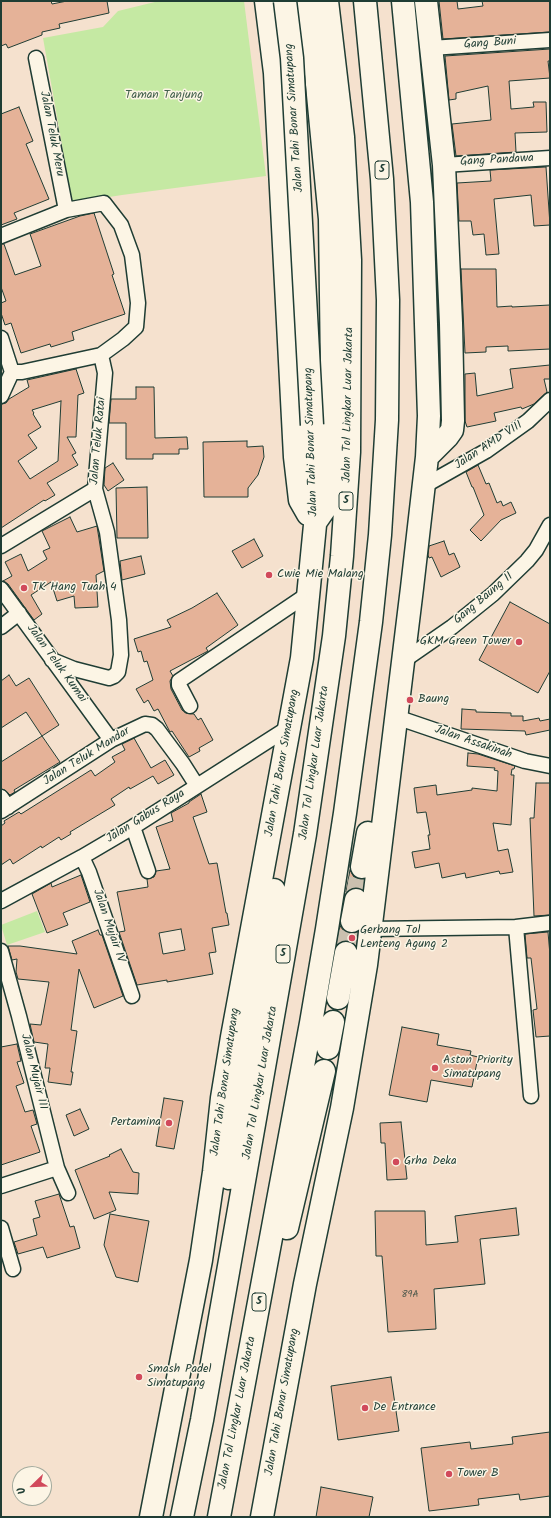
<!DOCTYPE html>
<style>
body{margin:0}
#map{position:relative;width:551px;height:1518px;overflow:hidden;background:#f5e1ce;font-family:Kalam,sans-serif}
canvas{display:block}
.frame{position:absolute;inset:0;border:2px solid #1f3d34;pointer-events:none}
.north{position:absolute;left:12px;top:1466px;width:40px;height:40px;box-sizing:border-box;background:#fcf5e5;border:1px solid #a4ab9e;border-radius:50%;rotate:247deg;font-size:11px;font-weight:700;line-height:16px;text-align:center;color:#1f3d34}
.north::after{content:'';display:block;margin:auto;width:14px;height:18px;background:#d1495b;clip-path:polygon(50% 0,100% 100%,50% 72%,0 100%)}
</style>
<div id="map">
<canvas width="551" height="1518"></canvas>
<div class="frame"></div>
<div class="north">U</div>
</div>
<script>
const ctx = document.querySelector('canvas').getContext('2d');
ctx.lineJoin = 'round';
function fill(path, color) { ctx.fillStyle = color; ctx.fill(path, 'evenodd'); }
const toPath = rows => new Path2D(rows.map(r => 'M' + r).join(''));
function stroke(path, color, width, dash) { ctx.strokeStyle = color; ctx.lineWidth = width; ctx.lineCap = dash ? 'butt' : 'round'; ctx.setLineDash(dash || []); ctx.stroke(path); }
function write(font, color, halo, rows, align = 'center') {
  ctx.font = font + ' Kalam,sans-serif'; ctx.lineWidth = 3; ctx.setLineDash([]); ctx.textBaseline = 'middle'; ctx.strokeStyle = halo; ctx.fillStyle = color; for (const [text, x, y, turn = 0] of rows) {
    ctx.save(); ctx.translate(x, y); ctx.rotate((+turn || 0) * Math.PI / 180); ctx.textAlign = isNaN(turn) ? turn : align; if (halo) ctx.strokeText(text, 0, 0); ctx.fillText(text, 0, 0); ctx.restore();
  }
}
fill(toPath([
 [159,1,244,1,266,176,122,195,71,203,72,201,43,38,103,27,118,11],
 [37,911,45,932,7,945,1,925]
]), '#c5e9a3');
const building = toPath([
 [1,1,51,1,52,4,67,1,107,1,109,13,59,24,60,28,42,32,42,35,8,48,6,44,1,46,1,1],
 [439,1,457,1,458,9,483,6,482,1,550,1,550,32,443,39,439,1],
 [550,49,550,61,548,61,550,78,509,81,511,109,534,107,533,102,546,102,547,132,515,133,516,152,456,156,452,124,491,120,488,86,456,93,456,99,449,100,445,56,550,49],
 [19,107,33,141,26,144,49,199,14,213,17,219,1,225,1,114,19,107],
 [546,167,550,225,534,226,531,195,494,199,499,254,486,255,484,234,473,235,471,221,459,221,457,183,491,181,490,170,546,167],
 [94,213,114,274,112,275,125,314,72,332,74,340,51,347,50,344,21,353,11,323,5,325,1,313,1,303,6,301,1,287,1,244,4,244,15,275,41,266,30,234,80,216,94,213],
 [461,269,496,269,497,307,512,306,512,307,550,305,550,349,508,351,508,346,486,347,486,352,465,353,461,269],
 [550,365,550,379,544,379,547,392,534,404,522,409,521,407,494,413,496,421,467,427,465,421,465,374,475,373,477,396,513,388,510,369,550,365],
 [76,369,84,393,78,395,76,437,67,437,76,453,72,455,78,465,47,483,55,495,45,501,44,500,1,528,1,404,6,403,9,399,29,387,27,380,76,369],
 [61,401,58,461,30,479,18,461,37,448,28,435,41,427,33,414,34,413,32,410,61,401],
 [136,387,154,387,155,438,187,437,188,449,179,449,179,454,153,454,153,459,126,459,126,423,109,423,111,399,136,399,136,387],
 [247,441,247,447,263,446,264,457,258,475,248,488,248,497,204,497,203,442,247,441],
 [113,463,124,480,108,491,104,485,105,468,113,463],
 [478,465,486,484,489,483,497,503,501,501,503,506,511,502,516,513,501,520,481,541,470,530,484,515,473,487,472,487,466,472,478,465],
 [147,487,148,538,117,538,116,488,147,487],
 [70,517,77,532,97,526,104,571,96,575,98,607,75,608,74,596,57,601,51,582,31,595,42,614,34,620,8,584,3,581,12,576,5,562,21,554,28,571,47,559,43,551,50,548,42,531,70,517],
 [254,539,263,556,242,568,232,551,254,539],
 [444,541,449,555,454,553,460,567,441,577,432,557,429,558,428,555,429,546,444,541],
 [141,556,145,574,122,580,120,561,141,556],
 [217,593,238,625,206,648,208,651,170,671,173,676,170,681,171,689,182,710,186,713,194,714,198,720,201,718,213,740,199,748,200,751,189,757,172,731,170,732,158,709,154,711,148,700,144,703,136,689,153,680,147,661,144,662,141,651,138,652,134,639,171,627,167,620,192,608,217,593],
 [510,602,550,624,550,671,538,693,479,660,510,602],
 [9,675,16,686,29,678,59,725,42,736,60,762,14,790,15,792,10,795,5,790,1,789,1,762,42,736,26,712,1,728,1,681,9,675],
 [462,709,476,710,476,712,511,713,511,716,523,716,523,721,539,718,540,721,550,719,550,730,526,735,525,731,461,729,462,709],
 [134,738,151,768,165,760,174,775,158,784,153,776,130,789,129,787,111,799,115,805,70,832,71,834,61,840,59,837,42,848,41,846,13,864,10,859,1,865,1,826,5,823,4,821,19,812,21,814,91,770,95,776,115,762,112,757,125,750,122,744,134,738],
 [468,753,478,754,515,766,514,769,512,769,511,775,514,775,511,825,493,823,498,851,508,849,513,872,500,874,499,871,466,878,465,873,442,878,439,863,415,868,412,852,430,849,428,835,430,835,426,812,417,813,414,788,436,785,437,795,472,790,472,788,497,791,498,771,494,770,495,768,467,766,468,753],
 [536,783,550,783,550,915,534,916,530,818,534,818,536,783],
 [201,794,207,812,193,817,209,864,217,863,226,913,227,913,229,925,212,928,216,952,209,953,213,974,167,982,167,980,137,985,119,932,125,931,117,892,148,887,147,879,154,877,156,871,170,869,156,827,173,821,171,813,189,803,189,802,201,794],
 [181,929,185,950,163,954,159,933,181,929],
 [350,870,354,877,359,879,364,879,363,890,358,888,352,888,346,892,350,870],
 [81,875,90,902,63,913,68,925,47,933,32,894,51,883,52,887,81,875],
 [340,926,344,931,349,933,357,932,356,946,354,943,348,941,342,941,337,944,340,926],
 [98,930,100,935,102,935,123,996,94,1008,79,969,71,1030,77,1031,71,1072,73,1072,71,1085,48,1082,50,1068,45,1068,48,1044,34,1042,30,1024,41,1025,49,982,18,979,16,972,17,959,12,960,8,946,20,946,77,954,72,941,98,930],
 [548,932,550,955,550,1036,536,1037,533,1010,537,1009,531,958,527,958,525,934,548,932],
 [402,1027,439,1034,437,1045,471,1051,470,1055,478,1057,472,1087,431,1080,427,1102,389,1095,402,1027],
 [17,1044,21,1061,17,1062,24,1083,16,1086,25,1112,33,1110,37,1124,31,1126,40,1152,1,1165,1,1047,17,1044],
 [164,1098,183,1101,174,1149,156,1146,164,1098],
 [80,1109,89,1129,74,1136,66,1115,80,1109],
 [401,1122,407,1179,387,1180,385,1143,381,1143,380,1123,401,1122],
 [121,1149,133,1172,139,1173,138,1194,109,1192,116,1210,94,1219,75,1170,110,1156,109,1155,121,1149],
 [59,1194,70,1227,74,1226,80,1248,47,1258,43,1247,18,1254,14,1242,37,1235,33,1219,40,1217,35,1201,59,1194],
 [516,1208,519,1235,480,1239,485,1284,434,1289,436,1329,388,1332,382,1256,376,1256,375,1211,425,1211,426,1245,458,1242,455,1216,516,1208],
 [110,1214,149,1221,138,1282,116,1277,104,1245,110,1214],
 [391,1377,399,1431,338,1440,331,1386,391,1377],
 [550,1432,550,1496,520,1500,519,1494,478,1499,479,1505,429,1511,421,1448,470,1442,471,1449,513,1444,512,1437,550,1432],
 [321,1487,373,1497,369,1517,316,1517,321,1487]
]);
fill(building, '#e5b298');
stroke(building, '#1f3d34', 1);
stroke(toPath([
 [356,900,362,867],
 [346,953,352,921]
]), '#cac0af', 22, [22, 11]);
const street = toPath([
 [431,48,550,40],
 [36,58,66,210],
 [444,165,550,158],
 [1,236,66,210,104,203,121,225,132,255,138,303,136,327,123,339,101,355,22,372,12,372],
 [1,338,12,372,1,396],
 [424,486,486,451,528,421,550,400],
 [1,546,95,489,105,373,101,355],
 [1,589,111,740],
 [1,627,19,613],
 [52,660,74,669,109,678,114,676,118,672,121,655,119,620,107,532,95,489],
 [403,661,452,627,493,594,527,561,536,550,550,525],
 [190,706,179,685,179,681,308,594],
 [396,717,525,761,550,766],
 [1,797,8,807],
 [1,811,111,740,145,724,152,725,157,729,183,764,197,786],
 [133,827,148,871],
 [82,857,89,872,132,996],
 [1,901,82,857,133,827,288,728],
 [516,927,550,923],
 [370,929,516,927,531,1096],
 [1,951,19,1016,57,1168,68,1193],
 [1,1186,57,1168],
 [1,1228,13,1269]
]);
const highway = toPath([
 [266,1,275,73,295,457,300,500,308,514],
 [306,1,313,43,330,219,333,447,330,491,326,507,317,520],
 [426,1,444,165,451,323,453,421,452,430,447,437,427,457],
 [362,867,368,833],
 [352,921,356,900],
 [338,998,346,953],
 [328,1048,333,1022],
 [229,1178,246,1050,274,890],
 [287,1228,324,1071],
 [151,1517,201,1260,214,1172,222,1098,232,1037,302,658,315,525,312,425],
 [182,1517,202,1420,305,834,334,636,342,556,349,452,350,260,343,137,327,1],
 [219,1517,311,1023,327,929,345,813,371,622,380,535,387,420,388,300,382,179,365,1],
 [262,1517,305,1284,342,1108,366,965,412,588,427,457,429,416,422,202,403,1]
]);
stroke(street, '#1f3d34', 17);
stroke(highway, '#1f3d34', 25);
stroke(street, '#fcf5e5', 14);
stroke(highway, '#fcf5e5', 22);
const highwayBridge = toPath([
 [285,1,292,58,312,425]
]);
stroke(highwayBridge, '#1f3d34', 25, []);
stroke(highwayBridge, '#fcf5e5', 22);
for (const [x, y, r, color] of [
 [269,575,4,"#d1495b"],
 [24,588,4,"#d1495b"],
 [519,642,4,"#d1495b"],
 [410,700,4,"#d1495b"],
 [352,938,4,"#d1495b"],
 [435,1068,4,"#d1495b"],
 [169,1123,4,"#d1495b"],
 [396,1162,4,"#d1495b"],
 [139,1377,4,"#d1495b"],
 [365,1408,4,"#d1495b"],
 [449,1474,4,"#d1495b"]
]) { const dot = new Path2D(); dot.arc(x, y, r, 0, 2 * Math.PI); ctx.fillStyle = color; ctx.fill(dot); stroke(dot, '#fcf5e5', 1.5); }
write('10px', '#505a4d', null, [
 ["89A",410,1295]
]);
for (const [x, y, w] of [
 [382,170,14],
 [346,501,14],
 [283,954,14],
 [259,1302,14]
]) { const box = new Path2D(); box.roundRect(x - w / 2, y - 9, w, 18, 3); ctx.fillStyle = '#fcf5e5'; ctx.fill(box); stroke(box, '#1f3d34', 1); }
write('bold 11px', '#1f3d34', null, [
 ["5",382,170],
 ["5",346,501],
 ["5",283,954],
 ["5",259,1302]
]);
write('12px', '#1f3d34', '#fcf5e5', [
 ["Gang Buni",490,44,-4],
 ["Jalan Tahi Bonar Simatupang",295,118,-94],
 ["Jalan Teluk Meru",51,134,79],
 ["Gang Pandawa",497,161,-3],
 ["Jalan Tol Lingkar Luar Jakarta",349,405,-89],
 ["Jalan Teluk Ratai",99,441,-85],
 ["Jalan Tahi Bonar Simatupang",312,442,-92],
 ["Jalan AMD VIII",489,446,-33],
 ["Gang Baung II",484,599,-40],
 ["Jalan Teluk Kumai",56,664,54],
 ["Jalan Assakinah",473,743,19],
 ["Jalan Teluk Mandar",87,757,-32],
 ["Jalan Tahi Bonar Simatupang",283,763,-80],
 ["Jalan Tol Lingkar Luar Jakarta",315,763,-82],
 ["Jalan Gabus Raya",146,817,-32],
 ["Jalan Mujair IV",108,926,71],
 ["Jalan Mujair III",33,1072,76],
 ["Jalan Tahi Bonar Simatupang",226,1082,-82],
 ["Jalan Tol Lingkar Luar Jakarta",261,1083,-80],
 ["Jalan Tahi Bonar Simatupang",283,1402,-80],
 ["Jalan Tol Lingkar Luar Jakarta",238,1413,-79]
]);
write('12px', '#405f4a', '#fcf5e5', [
 ["Taman Tanjung",164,96]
]);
write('12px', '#1f3d34', '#fcf5e5', [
 ["Cwie Mie Malang",277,575],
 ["TK Hang Tuah 4",32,588],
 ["GKM Green Tower",511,642,"right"],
 ["Baung",418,700],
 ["Gerbang Tol",360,931],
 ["Lenteng Agung 2",360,945],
 ["Aston Priority",443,1061],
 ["Simatupang",443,1075],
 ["Pertamina",161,1123,"right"],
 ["Grha Deka",404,1162],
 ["Smash Padel",147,1370],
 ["Simatupang",147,1384],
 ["De Entrance",373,1408],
 ["Tower B",457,1474]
], 'left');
</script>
